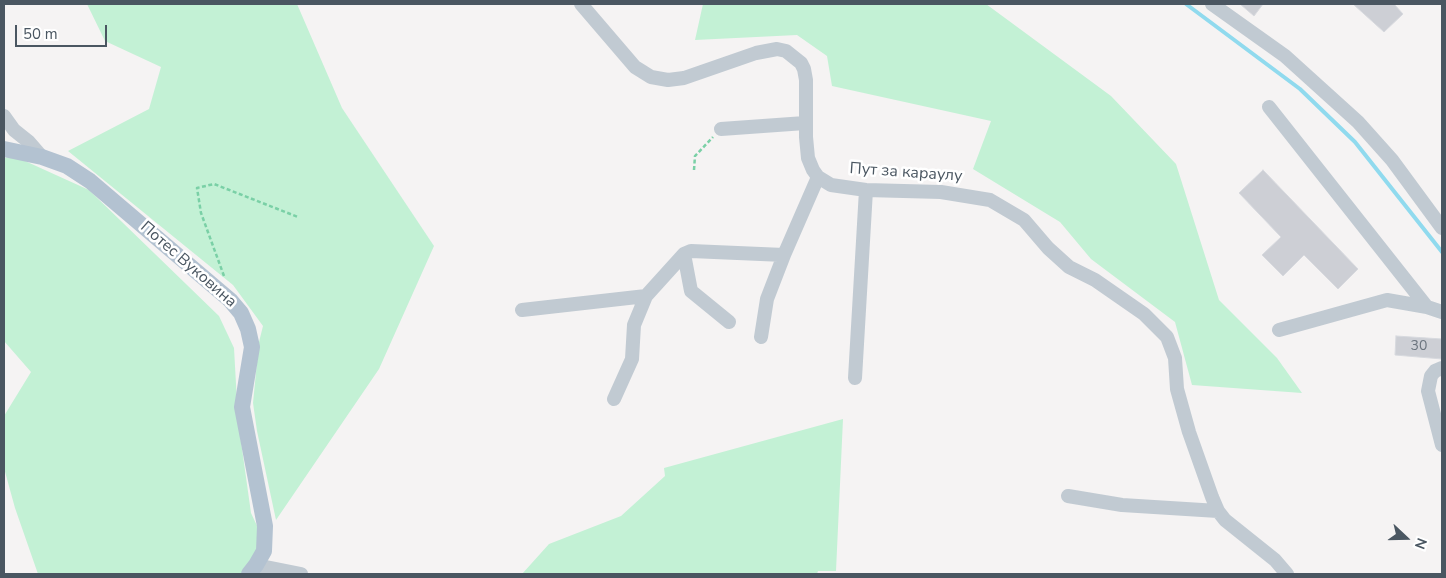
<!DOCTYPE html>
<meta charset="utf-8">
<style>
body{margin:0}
#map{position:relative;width:1446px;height:578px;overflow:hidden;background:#f5f3f3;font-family:"Nunito Sans",sans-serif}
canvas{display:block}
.frame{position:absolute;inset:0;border:5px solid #4a5661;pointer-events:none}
.north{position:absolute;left:1381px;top:513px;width:50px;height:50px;-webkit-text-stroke:4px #fff;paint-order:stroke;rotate:111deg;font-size:14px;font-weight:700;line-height:20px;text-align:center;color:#4a5661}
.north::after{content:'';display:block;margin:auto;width:18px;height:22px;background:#4a5661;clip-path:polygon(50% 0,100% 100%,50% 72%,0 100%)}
.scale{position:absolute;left:15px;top:25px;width:92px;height:22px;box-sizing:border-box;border:2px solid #4a5661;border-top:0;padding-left:6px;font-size:15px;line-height:18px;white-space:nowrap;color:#4a5661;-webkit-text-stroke:4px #fff;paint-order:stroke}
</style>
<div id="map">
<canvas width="1446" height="578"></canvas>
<div class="frame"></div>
<div class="north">N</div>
<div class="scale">50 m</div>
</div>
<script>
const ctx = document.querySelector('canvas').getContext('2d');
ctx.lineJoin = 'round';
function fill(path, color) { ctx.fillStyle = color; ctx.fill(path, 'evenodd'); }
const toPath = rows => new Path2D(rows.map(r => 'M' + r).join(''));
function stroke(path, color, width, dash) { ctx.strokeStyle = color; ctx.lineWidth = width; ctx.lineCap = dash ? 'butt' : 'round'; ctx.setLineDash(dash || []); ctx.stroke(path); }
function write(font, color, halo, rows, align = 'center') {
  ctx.font = font + ' "Nunito Sans",sans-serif'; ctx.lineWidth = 5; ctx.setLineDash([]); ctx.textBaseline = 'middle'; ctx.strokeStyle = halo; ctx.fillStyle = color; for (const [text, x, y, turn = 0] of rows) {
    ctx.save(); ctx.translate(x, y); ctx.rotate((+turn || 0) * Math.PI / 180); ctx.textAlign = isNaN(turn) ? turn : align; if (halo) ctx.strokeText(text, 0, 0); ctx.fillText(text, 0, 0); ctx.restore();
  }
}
fill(toPath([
 [87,4,297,4,342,108,434,246,379,369,276,520,257,431,253,403,259,342,263,326,233,285,68,151,149,109,161,67,105,41],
 [703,4,986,4,1111,96,1176,164,1219,300,1277,358,1302,393,1192,385,1175,322,1091,259,1060,222,973,169,991,121,832,86,827,56,797,35,695,40],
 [14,156,89,190,219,316,234,348,238,420,251,513,267,547,245,574,38,574,15,508,4,468,4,416,31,372,4,341,4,158],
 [843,419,836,571,818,571,817,574,522,574,549,544,621,516,665,476,664,468]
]), '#c3f1d5');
stroke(toPath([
 [1186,4,1300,89,1355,142,1442,252]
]), '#90daee', 4);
const building = toPath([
 [1240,4,1263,4,1254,16,1240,4],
 [1353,4,1394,4,1403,14,1384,32,1353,4],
 [1263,170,1358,269,1338,289,1304,255,1283,276,1262,255,1281,237,1239,193,1263,170],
 [1396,336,1442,339,1442,359,1395,355,1396,336]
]);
fill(building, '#cdcfd5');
stroke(building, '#d7d9de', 1);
stroke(toPath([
 [694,170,695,156,713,137],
 [224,276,201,213,197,188,214,184,298,217]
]), '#7ad0a6', 2.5, [4, 2.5]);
stroke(toPath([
 [581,4,635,67,651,77,668,80,684,78,756,53,777,49,786,51,801,63,804,69,806,80,806,137,808,158,813,170,818,177,831,185,866,190,941,192,990,200,1024,220,1048,248,1069,267,1095,280,1144,314,1167,337,1175,358,1177,389,1189,432,1212,497,1218,511,1225,520,1275,560,1287,574],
 [1212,4,1285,56,1358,122,1392,160,1442,228],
 [1269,107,1427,307,1442,312],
 [4,116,14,130,29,142,42,157],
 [721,129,805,123],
 [684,254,691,291,729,322],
 [522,310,646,296],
 [1279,330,1387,300,1427,307],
 [761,337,767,299,784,255,818,177],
 [1442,368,1435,371,1431,376,1428,391,1442,445],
 [855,378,866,190],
 [614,399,632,359,634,325,646,296,684,254,691,251,784,255],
 [1068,496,1122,505,1218,511],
 [256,565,301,574]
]), '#c1cad2', 14);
stroke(toPath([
 [4,149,42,157,67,166,90,181,230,300,241,313,248,329,252,347,242,407,265,526,264,551,256,565,249,574]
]), '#b3c2d1', 16);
write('14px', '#6b747e', null, [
 ["30",1419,347]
]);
write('16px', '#4a5661', '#fff', [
 ["Пут за караулу",906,173,4],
 ["Потес Вуковина",188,265,41]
]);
</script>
